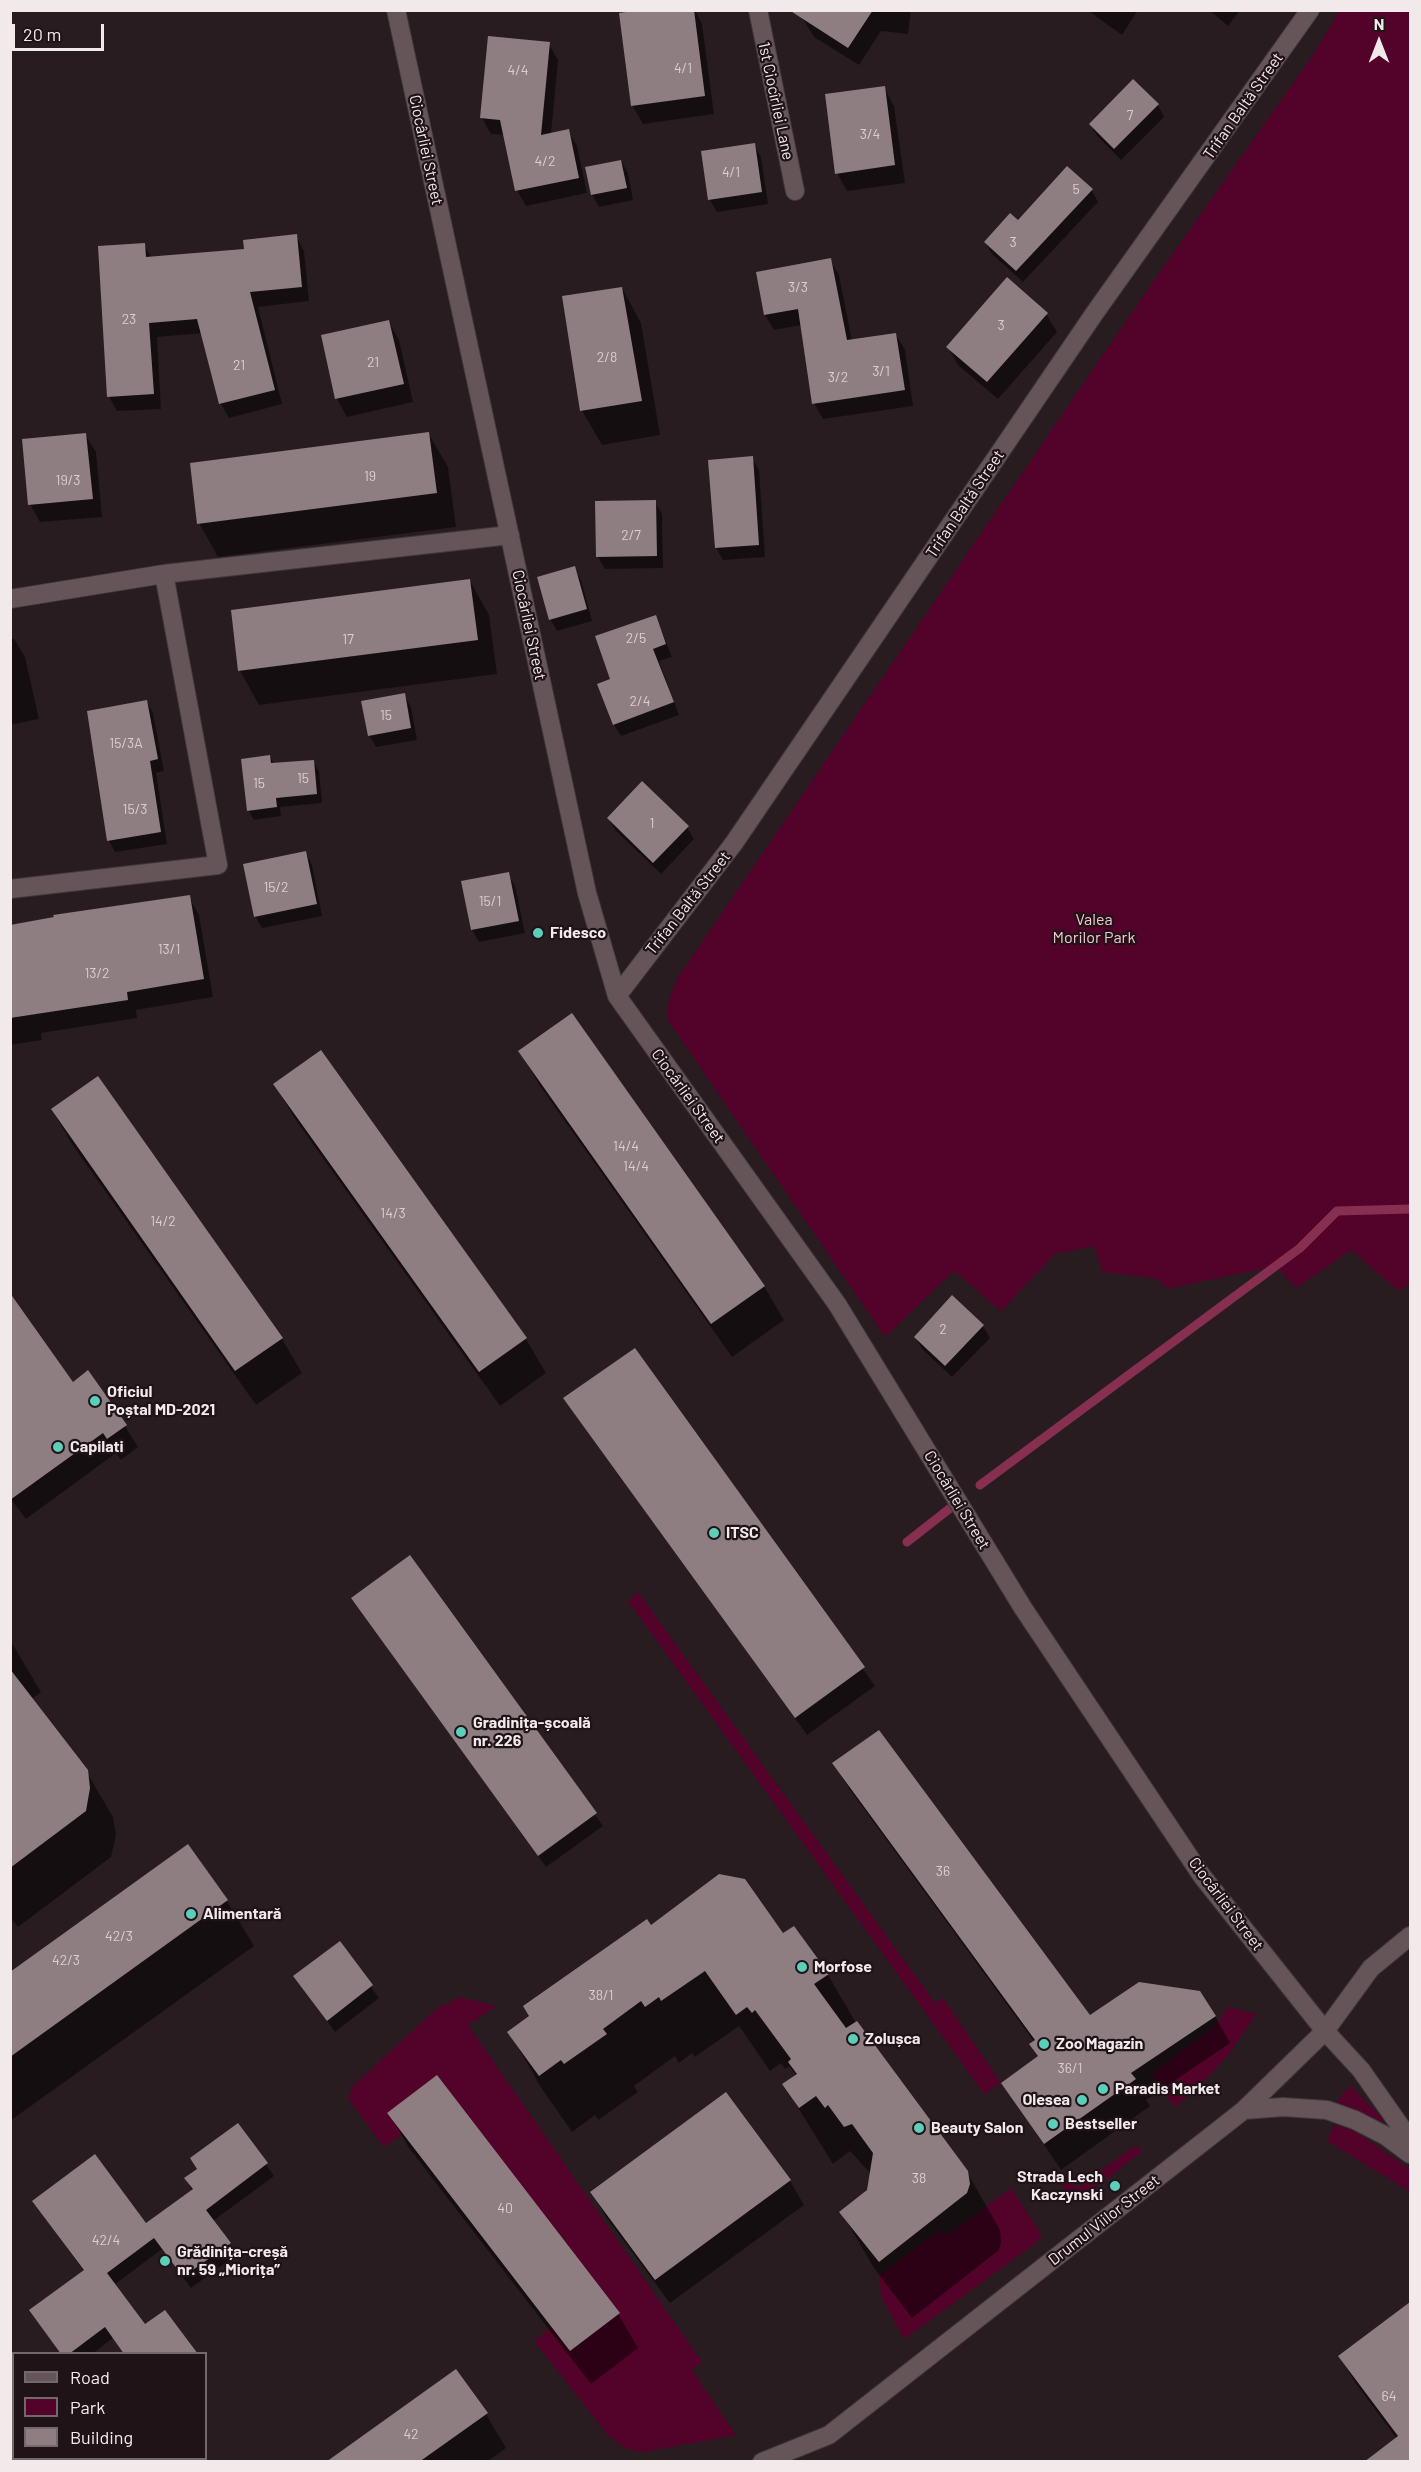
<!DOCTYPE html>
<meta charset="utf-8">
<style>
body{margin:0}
#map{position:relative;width:1421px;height:2472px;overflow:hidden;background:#291c20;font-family:Barlow,sans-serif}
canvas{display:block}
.frame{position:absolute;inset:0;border:12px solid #f2e9eb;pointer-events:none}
.legend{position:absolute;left:12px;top:2352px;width:195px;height:108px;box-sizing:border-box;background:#1f1317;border:2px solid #73696c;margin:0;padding:8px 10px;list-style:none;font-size:18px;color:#f2e9eb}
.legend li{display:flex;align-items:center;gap:12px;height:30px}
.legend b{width:30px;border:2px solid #73696c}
.north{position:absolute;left:1349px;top:12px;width:60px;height:60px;-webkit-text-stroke:4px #1f1317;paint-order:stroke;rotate:0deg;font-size:16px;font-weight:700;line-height:24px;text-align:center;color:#f2e9eb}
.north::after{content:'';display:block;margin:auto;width:21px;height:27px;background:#f2e9eb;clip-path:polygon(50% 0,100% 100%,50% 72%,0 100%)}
.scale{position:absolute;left:12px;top:24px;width:92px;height:27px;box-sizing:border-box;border:3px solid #f2e9eb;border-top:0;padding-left:8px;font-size:18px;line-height:21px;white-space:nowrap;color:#f2e9eb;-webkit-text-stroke:4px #1f1317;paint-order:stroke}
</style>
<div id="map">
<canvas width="1421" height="2472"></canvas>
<div class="frame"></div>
<ul class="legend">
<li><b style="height:8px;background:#655559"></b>Road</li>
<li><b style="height:16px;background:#530329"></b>Park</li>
<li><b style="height:16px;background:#8e7e82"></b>Building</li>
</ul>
<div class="north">N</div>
<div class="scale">20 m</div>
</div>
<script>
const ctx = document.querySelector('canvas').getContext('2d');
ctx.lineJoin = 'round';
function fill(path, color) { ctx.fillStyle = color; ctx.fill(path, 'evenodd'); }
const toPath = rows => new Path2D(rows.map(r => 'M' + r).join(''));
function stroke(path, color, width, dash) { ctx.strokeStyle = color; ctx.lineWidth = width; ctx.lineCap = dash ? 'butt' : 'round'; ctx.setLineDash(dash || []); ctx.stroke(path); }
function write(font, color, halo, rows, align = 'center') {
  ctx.font = font + ' Barlow,sans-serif'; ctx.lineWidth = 4.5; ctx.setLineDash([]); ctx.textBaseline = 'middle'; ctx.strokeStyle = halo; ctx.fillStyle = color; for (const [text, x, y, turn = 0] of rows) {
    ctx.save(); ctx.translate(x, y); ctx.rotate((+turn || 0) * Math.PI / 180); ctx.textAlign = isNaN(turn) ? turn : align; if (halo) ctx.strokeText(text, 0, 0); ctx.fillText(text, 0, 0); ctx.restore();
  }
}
fill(toPath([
 [1339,11,1410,11,1410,1282,1399,1291,1351,1250,1296,1288,1275,1266,1167,1289,1158,1279,1102,1272,1094,1246,1055,1254,1001,1311,954,1271,885,1337,667,1019,669,1000,678,977,1152,283,1313,55],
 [638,1592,935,2003,943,1998,1001,2083,984,2094,628,1601],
 [460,1997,496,2006,468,2025,702,2362,692,2370,736,2435,644,2452,626,2449,608,2435,534,2341,552,2327,570,2351,619,2313,388,2113,403,2134,384,2147,348,2099,352,2087,436,2009],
 [1228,2007,1256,2014,1229,2054,1196,2090,1174,2107,1151,2074,1215,2026],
 [1351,2086,1384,2120,1379,2125,1360,2113,1337,2105,1339,2098],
 [1334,2125,1354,2130,1410,2170,1410,2192,1327,2141],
 [1136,2145,1142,2152,1085,2195,1075,2199,1061,2185,1069,2179,1076,2188],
 [1011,2188,1042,2235,1035,2244,904,2339,881,2296,879,2275,940,2230,946,2236]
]), '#530329');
fill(toPath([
 [651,10,695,10,702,24,714,114,643,124,632,105],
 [808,10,911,10,908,34,881,31,859,65,814,37,803,19],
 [1087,10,1138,10,1122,35],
 [1209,10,1240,10,1228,26],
 [549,44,558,60,551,134,568,131,577,146,587,193,526,206,517,190,505,135,491,134,482,118],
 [884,88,894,106,905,183,847,191,837,173],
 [1158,105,1164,117,1121,160,1097,136,1090,124],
 [754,145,761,157,768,204,717,212,710,200,703,152],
 [621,161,628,173,633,200,599,207,592,195,587,168],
 [1092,190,1098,202,1023,282,992,254,985,242,1019,222],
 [296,236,304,251,309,301,258,307,282,404,229,418,221,404,203,333,157,337,161,409,117,411,109,397,144,245,152,258,246,251],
 [830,260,839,275,852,341,896,335,905,350,913,406,823,419,814,403,802,325,774,330,765,315],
 [622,288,641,323,660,435,602,445,582,411,563,298],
 [1046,314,1057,332,998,399,958,365,948,347],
 [389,322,399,340,413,402,347,417,337,399],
 [428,433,448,467,456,527,218,557,199,523],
 [85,434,96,452,102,517,40,522,30,504],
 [752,458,759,470,765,557,723,560,716,548,710,461],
 [655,502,662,514,663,568,605,569,598,557],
 [574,568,581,580,592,621,557,631,550,619],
 [470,581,489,615,497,674,259,705,240,671,232,611],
 [656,617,672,657,659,661,679,715,621,736,614,725,612,680],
 [10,639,14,639,25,657,39,719,10,725],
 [404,695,411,707,417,740,376,747,369,735],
 [146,701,153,713,164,771,156,773,167,844,115,852,109,841],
 [270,757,274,764,313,761,319,771,322,803,280,807,281,816,254,820,248,810],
 [608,818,687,827,694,839,661,874,615,830],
 [306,853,312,865,322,916,262,928,255,916],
 [508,874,515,886,525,933,479,942,472,930,463,882],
 [189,897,199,915,213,997,136,1010,137,1018,41,1033,42,1040,10,1045,10,926],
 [321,1052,526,1339,546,1373,500,1406,295,1119,275,1085],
 [520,1052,764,1286,784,1320,732,1357,540,1086],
 [98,1078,282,1339,302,1373,256,1405,72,1144,52,1110],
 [983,1326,990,1338,952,1377,922,1349,916,1338],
 [634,1350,875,1686,807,1735,565,1399],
 [72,1384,125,1426,138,1447,121,1460,116,1453,26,1519,10,1498],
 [410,1557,603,1826,546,1867,360,1610],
 [10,1640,41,1692,32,1699,86,1771,113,1817,116,1835,111,1857,18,1927,10,1917],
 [834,1763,1090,2017,1215,2016,1230,2043,1146,2100,1150,2106,1061,2170,1003,2083,1039,2057,1031,2045,1035,2043,850,1790],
 [227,1901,254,1946,10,2121,10,1974],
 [651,1927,783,1935,828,1975,856,2023,967,2172,1000,2230,1001,2242,999,2250,912,2318,874,2268,841,2212,869,2191,871,2174,850,2151,833,2164,784,2085,797,2076,789,2066,785,2069,781,2063,770,2071,739,2026,695,2057,692,2053,679,2063,675,2056,634,2086,638,2092,598,2120,595,2115,572,2132,542,2089,509,2032],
 [339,1943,379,1998,335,2032,295,1977],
 [726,2094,790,2181,804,2205,670,2303,606,2217,592,2193],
 [389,2113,618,2314,638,2348,591,2384,409,2148],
 [238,2125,274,2176,213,2221,236,2255,191,2288,162,2249,114,2285,124,2354,113,2338,92,2354,61,2354,31,2311,84,2271,34,2201,146,2225,193,2191,186,2179,198,2170],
 [1410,2304,1410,2462,1367,2462,1397,2439,1354,2381,1340,2357],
 [486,2414,506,2448,487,2462,340,2462]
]), '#0007');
stroke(toPath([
 [980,1485,1300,1248,1337,1211,1410,1209],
 [907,1542,958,1502]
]), '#872f51', 9);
fill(toPath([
 [639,10,694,10,705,96,631,106,619,13],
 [789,10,873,10,848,48],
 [488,36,550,42,541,135,569,129,579,178,515,191,500,120,480,118],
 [1133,79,1159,104,1114,149,1089,124],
 [885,86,895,165,835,174,825,94],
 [755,143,762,192,708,200,701,151],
 [621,160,627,188,591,195,585,167],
 [1067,166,1093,189,1016,271,984,242,1010,213,1018,220],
 [297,234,302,287,250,292,275,390,219,404,197,319,149,323,154,394,107,397,98,246,145,243,146,257,244,249,243,240],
 [831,258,847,340,896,333,905,390,812,404,798,309,764,315,756,272],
 [1007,277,1048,313,987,382,946,347],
 [622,287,642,401,580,411,562,296],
 [389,320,404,384,335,399,321,335],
 [429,432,437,493,197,524,190,463],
 [86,433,93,499,28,505,22,439],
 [753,456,759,545,715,548,708,460],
 [656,500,657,556,596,557,595,501],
 [575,566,587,609,549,620,537,577],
 [470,579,478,640,238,671,231,610],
 [656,615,666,644,653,649,674,702,613,725,597,684,610,679,595,636],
 [405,693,411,728,368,736,361,701],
 [147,700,158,759,150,761,161,832,107,841,87,711],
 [270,755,271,763,314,760,317,794,276,798,277,807,247,811,241,759],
 [642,781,689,826,653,863,607,818],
 [306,851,317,904,254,917,243,864],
 [509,872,519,921,471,930,461,881],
 [190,895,204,979,127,992,128,1000,10,1018,10,925,54,917,53,915],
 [572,1013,765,1286,711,1324,518,1051],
 [321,1050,527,1338,479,1372,273,1084],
 [98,1076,283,1338,235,1371,51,1109],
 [10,1293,73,1382,88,1370,127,1425,107,1439,103,1433,10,1500],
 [952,1295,984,1325,945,1366,914,1337],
 [635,1348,865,1667,795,1718,563,1398],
 [410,1555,597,1813,538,1856,351,1598],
 [10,1669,88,1770,90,1788,86,1811,10,1868],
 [879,1730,1090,2015,1139,1982,1200,1991,1216,2016,1131,2073,1136,2079,1044,2144,1001,2083,1038,2056,1029,2044,1035,2040,832,1763],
 [188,1844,228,1900,10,2057,10,1972],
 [719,1874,745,1879,783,1933,794,1926,829,1974,814,1984,846,2028,857,2021,968,2171,970,2184,967,2193,879,2262,839,2212,867,2190,873,2153,852,2124,844,2127,828,2105,825,2108,816,2096,799,2108,782,2084,797,2074,788,2062,791,2059,755,2010,752,2013,747,2007,736,2015,705,1971,661,2001,659,1997,645,2007,641,2001,603,2029,607,2034,564,2064,561,2060,539,2076,507,2032,529,2016,523,2006,647,1919,651,1925],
 [340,1941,373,1985,327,2021,293,1976],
 [437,2075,620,2313,570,2351,387,2113],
 [726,2092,791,2180,655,2280,590,2192],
 [238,2123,268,2163,206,2210,231,2243,183,2277,154,2238,107,2273,145,2324,165,2310,198,2354,124,2354,105,2327,69,2354,61,2354,29,2310,84,2270,32,2201,95,2154,146,2223,193,2189,184,2178,197,2169,190,2158],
 [1410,2302,1410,2462,1364,2462,1398,2436,1338,2356],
 [456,2369,488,2413,419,2462,326,2462]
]), '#8e7e82');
const minor = toPath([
 [396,10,587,893,617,996,837,1304,1023,1608,1202,1876,1325,2031,1361,2070,1410,2140],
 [758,10,795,191],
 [164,574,510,535],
 [10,599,164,574,218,865,10,889],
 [617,996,734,843,1094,314,1310,10],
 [1244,2110,1283,2107,1327,2110,1355,2120,1386,2136,1410,2154],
 [762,2462,829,2435,1244,2110,1325,2031,1371,1968,1410,1936]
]);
stroke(minor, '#42393c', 20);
stroke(minor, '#655559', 18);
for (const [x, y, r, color] of [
 [538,933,6,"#5dceb9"],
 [95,1401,6,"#5dceb9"],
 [58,1447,6,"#5dceb9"],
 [714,1533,6,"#5dceb9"],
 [461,1732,6,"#5dceb9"],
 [191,1914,6,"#5dceb9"],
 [802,1967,6,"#5dceb9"],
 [853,2039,6,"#5dceb9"],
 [1044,2044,6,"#5dceb9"],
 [1103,2089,6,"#5dceb9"],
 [1082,2100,6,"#5dceb9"],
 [1053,2124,6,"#5dceb9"],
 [919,2128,6,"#5dceb9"],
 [1115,2186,6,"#5dceb9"],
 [165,2261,6,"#5dceb9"]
]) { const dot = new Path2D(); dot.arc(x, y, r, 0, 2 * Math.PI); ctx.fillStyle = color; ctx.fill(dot); stroke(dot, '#1f1317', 2); }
write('14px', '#d9ced1', null, [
 ["4/1",683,68],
 ["4/4",518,70],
 ["7",1130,115],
 ["3/4",870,134],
 ["4/2",545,161],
 ["4/1",731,172],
 ["5",1076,189],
 ["3",1013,242],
 ["3/3",798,287],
 ["23",129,319],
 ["3",1001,325],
 ["2/8",607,357],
 ["21",373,362],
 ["21",239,365],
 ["3/1",881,371],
 ["3/2",838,377],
 ["19",370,476],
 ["19/3",68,480],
 ["2/7",631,535],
 ["2/5",636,638],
 ["17",348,639],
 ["2/4",640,701],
 ["15",386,715],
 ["15/3A",126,743],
 ["15",303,778],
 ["15",259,783],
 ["15/3",135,809],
 ["1",652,823],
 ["15/2",276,887],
 ["15/1",490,901],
 ["13/1",169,949],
 ["13/2",97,973],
 ["14/4",626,1146],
 ["14/4",636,1166],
 ["14/3",393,1213],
 ["14/2",163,1221],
 ["2",943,1329],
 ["36",943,1871],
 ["42/3",119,1936],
 ["42/3",66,1960],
 ["38/1",601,1995],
 ["36/1",1070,2068],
 ["38",919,2178],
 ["40",505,2208],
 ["42/4",106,2240],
 ["64",1389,2396],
 ["42",411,2434]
]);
write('16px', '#f2e9eb', '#1f1317', [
 ["1st Ciocîrliei Lane",776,101,78],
 ["Trifan Baltă Street",1243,106,-55],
 ["Ciocârliei Street",426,150,78],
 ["Trifan Baltă Street",965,504,-56],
 ["Ciocârliei Street",529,625,78],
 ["Trifan Baltă Street",688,903,-52],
 ["Ciocârliei Street",688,1096,54],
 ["Ciocârliei Street",957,1500,59],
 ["Ciocârliei Street",1226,1904,53],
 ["Drumul Viilor Street",1104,2220,-38]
]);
write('16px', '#f8c4d3', '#1f1317', [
 ["Valea",1094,920],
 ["Morilor Park",1094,938]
]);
write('bold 16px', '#f2e9eb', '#1f1317', [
 ["Fidesco",550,933],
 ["Oficiul",107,1392],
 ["Poștal MD-2021",107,1410],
 ["Capilati",70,1447],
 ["ITSC",726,1533],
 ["Gradinița-școală",473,1723],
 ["nr. 226",473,1741],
 ["Alimentară",203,1914],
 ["Morfose",814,1967],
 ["Zolușca",865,2039],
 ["Zoo Magazin",1056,2044],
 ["Paradis Market",1115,2089],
 ["Olesea",1070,2100,"right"],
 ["Bestseller",1065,2124],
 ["Beauty Salon",931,2128],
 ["Strada Lech",1103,2177,"right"],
 ["Kaczynski",1103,2195,"right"],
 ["Grădinița-creșă",177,2252],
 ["nr. 59 „Miorița”",177,2270]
], 'left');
</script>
